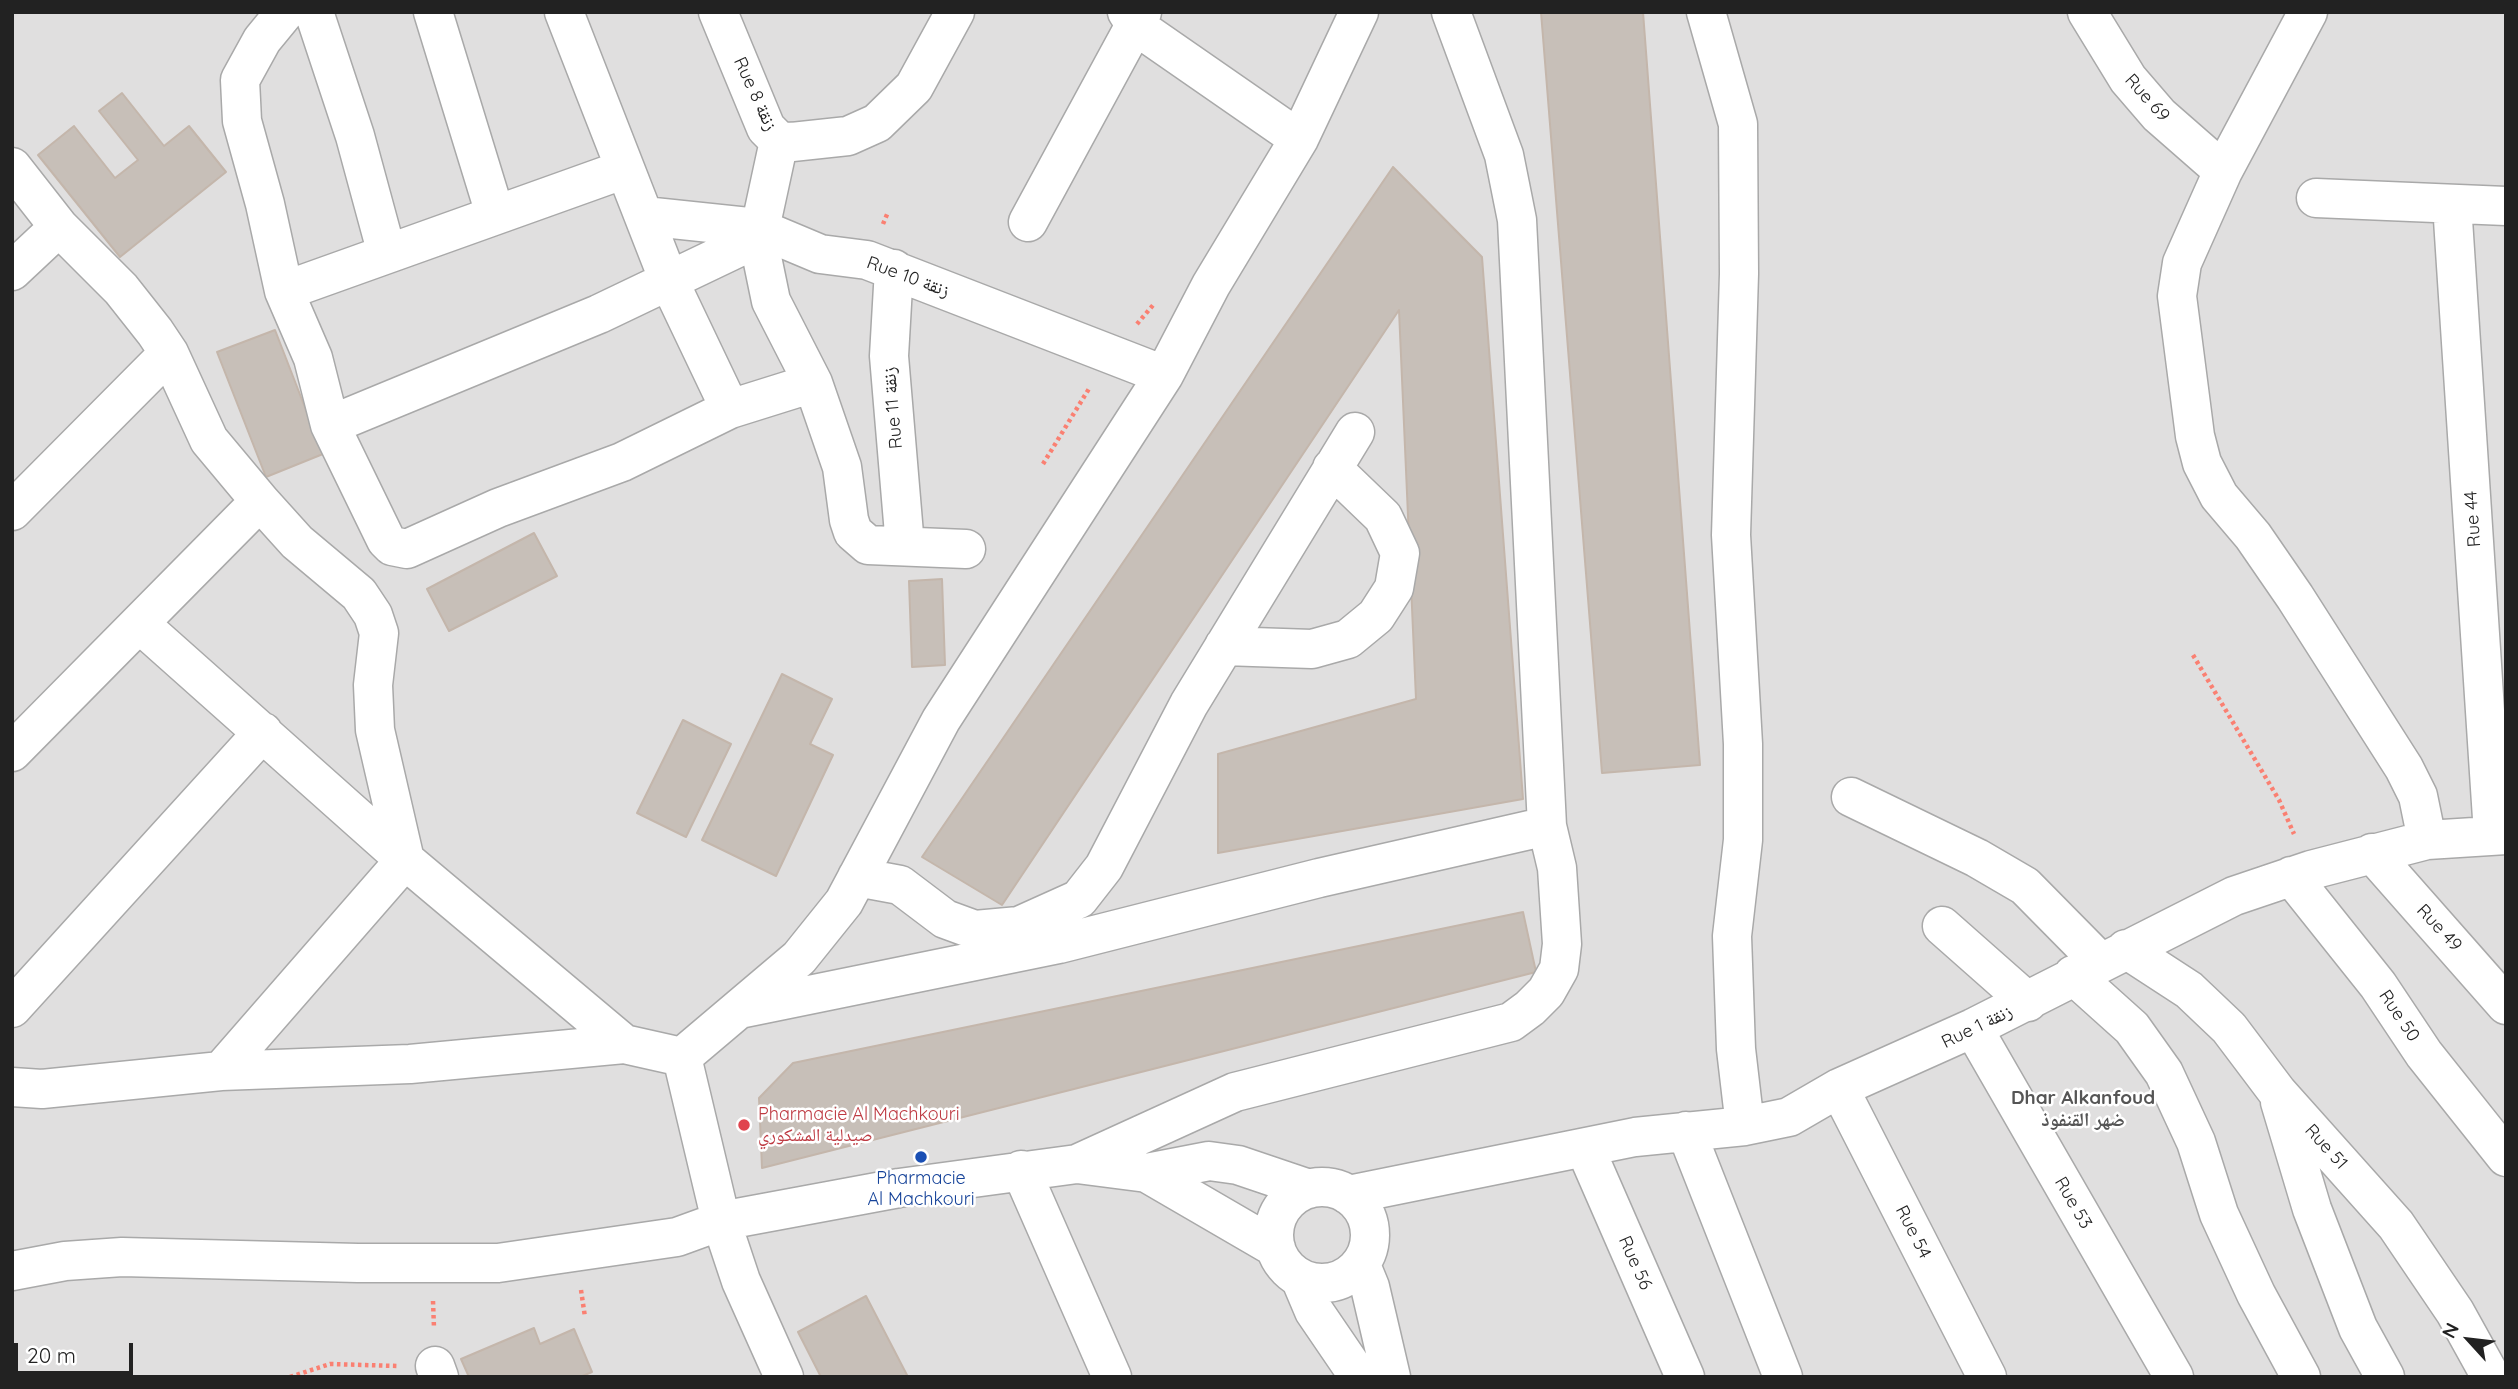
<!DOCTYPE html>
<meta charset="utf-8">
<style>
body{margin:0}
#map{position:relative;width:2518px;height:1389px;overflow:hidden;background:#f2efe9;font-family:Quicksand,sans-serif}
canvas{display:block}
.frame{position:absolute;inset:0;border:14px solid #222;pointer-events:none}
.north{position:absolute;left:2434px;top:1305px;width:70px;height:70px;-webkit-text-stroke:5px #fff;paint-order:stroke;rotate:297deg;font-size:19px;font-weight:700;line-height:28px;text-align:center;color:#222}
.north::after{content:'';display:block;margin:auto;width:24px;height:32px;background:#222;clip-path:polygon(50% 0,100% 100%,50% 72%,0 100%)}
.scale{position:absolute;left:14px;top:1343px;width:119px;height:32px;box-sizing:border-box;border:4px solid #222;border-top:0;padding-left:9px;font-size:21px;line-height:24px;white-space:nowrap;color:#222;-webkit-text-stroke:5px #fff;paint-order:stroke}
</style>
<div id="map">
<canvas width="2518" height="1389"></canvas>
<div class="frame"></div>
<div class="north">N</div>
<div class="scale">20 m</div>
</div>
<script>
const ctx = document.querySelector('canvas').getContext('2d');
ctx.lineJoin = 'round';
function fill(path, color) { ctx.fillStyle = color; ctx.fill(path, 'evenodd'); }
const toPath = rows => new Path2D(rows.map(r => 'M' + r).join(''));
function stroke(path, color, width, dash) { ctx.strokeStyle = color; ctx.lineWidth = width; ctx.lineCap = dash ? 'butt' : 'round'; ctx.setLineDash(dash || []); ctx.stroke(path); }
function write(font, color, halo, rows, align = 'center') {
  ctx.font = font + ' Quicksand,"Noto Naskh Arabic",sans-serif'; ctx.lineWidth = 5; ctx.setLineDash([]); ctx.textBaseline = 'middle'; ctx.strokeStyle = halo; ctx.fillStyle = color; for (const [text, x, y, turn = 0] of rows) {
    ctx.save(); ctx.translate(x, y); ctx.rotate((+turn || 0) * Math.PI / 180); ctx.textAlign = isNaN(turn) ? turn : align; if (halo) ctx.strokeText(text, 0, 0); ctx.fillText(text, 0, 0); ctx.restore();
  }
}
fill(toPath([
 [12,12,2506,12,2506,1377,12,1377]
]), '#e0dfdf');
const building = toPath([
 [1541,12,1643,12,1700,765,1602,773,1541,12],
 [122,93,164,146,189,126,226,172,120,257,38,155,74,126,115,178,138,160,99,111,122,93],
 [1393,167,1482,257,1523,799,1218,853,1218,754,1416,699,1399,310,1002,905,922,857,1393,167],
 [275,330,323,454,266,477,217,352,275,330],
 [534,533,557,576,449,631,427,589,534,533],
 [942,579,945,665,912,667,909,581,942,579],
 [782,674,832,699,810,744,833,755,776,876,702,840,782,674],
 [683,720,731,744,686,837,637,813,683,720],
 [1523,912,1536,972,762,1168,759,1098,793,1063,1523,912],
 [866,1296,908,1377,821,1377,798,1332,866,1296],
 [534,1328,540,1344,574,1329,592,1372,580,1377,469,1377,461,1359,534,1328]
]);
fill(building, '#c7bfb8');
stroke(building, '#c4b6ab', 2);
const minor = toPath([
 [285,12,262,40,240,80,242,121,265,204,284,291,313,358,330,425,386,540,392,546,407,549,498,508,622,462,730,409,813,383],
 [314,12,355,136,387,254],
 [433,12,495,214],
 [564,12,669,281,730,409],
 [718,12,766,128,779,141,792,142,848,136,877,123,914,87,955,12],
 [1127,12,1136,26,1299,139],
 [1706,12,1738,124,1739,274,1731,535,1743,744,1743,840,1732,936,1736,1049,1745,1126],
 [2087,12,2128,79,2159,115,2223,171],
 [2308,12,2223,171,2182,263,2177,296,2195,436,2202,463,2219,496,2253,536,2295,597,2404,768,2418,796,2427,840],
 [779,141,758,238,771,301,813,383,842,467,849,520,853,532,868,545,966,549],
 [12,167,59,227,121,289,155,332,169,353,209,440,260,501],
 [2316,198,2506,206],
 [2452,204,2493,834],
 [644,216,758,228,820,254,867,260,1164,375],
 [1028,222,1142,12],
 [894,269,889,356,905,546],
 [12,271,59,227],
 [284,291,625,169],
 [330,425,599,314,758,238],
 [12,511,169,353],
 [141,625,405,860,624,1044],
 [1224,646,1312,649,1348,639,1376,616,1394,588,1400,553,1383,517,1332,468],
 [12,752,260,501,297,542,359,594,373,615,379,633,373,685,375,730,405,860,221,1071],
 [1851,797,1977,858,2025,886,2100,962],
 [2372,853,2506,1005],
 [2291,876,2378,985,2424,1054,2506,1157],
 [857,877,900,885,945,919,975,930,1019,926,1079,899,1104,867,1189,704,1355,432],
 [1942,926,2028,1002],
 [2126,949,2189,990,2229,1028,2278,1093,2396,1225,2455,1312,2491,1377],
 [2073,975,2132,1028,2164,1073,2196,1142,2219,1214,2256,1294,2301,1377],
 [12,1008,263,732],
 [740,1009,1059,944,1319,878,1547,826],
 [1973,1028,2174,1377],
 [12,1087,42,1089,221,1071,410,1064,624,1044,682,1057],
 [1839,1088,1987,1377],
 [2280,1102,2312,1209,2358,1328,2385,1377],
 [1686,1131,1783,1377],
 [1585,1148,1685,1377],
 [1077,1164,1235,1092,1511,1022,1530,1008,1546,992,1559,969,1562,944,1557,868,1547,826,1517,220,1504,155,1451,12],
 [1021,1170,1112,1377],
 [1147,1173,1276,1248],
 '1274 1235a48 48 0 1 1 96 0a48 48 0 1 1-96 0Z',
 [1348,1195,1635,1137,1745,1126,1789,1117,1839,1088,1973,1028,2234,896,2311,870,2427,840,2506,835],
 [1361,1265,1370,1287,1391,1377],
 [12,1271,65,1261,122,1257,358,1263,498,1263,677,1237,721,1221,899,1188,1077,1164,1147,1173,1209,1161,1238,1165,1309,1189],
 [1300,1278,1314,1311,1359,1377],
 [435,1366,439,1377],
 [784,1377,741,1281,721,1221,682,1057,799,958,844,902,941,720,1164,375,1211,285,1299,139,1359,12]
]);
stroke(minor, '#a9a9a9', 41);
stroke(toPath([
 [883,224,888,212],
 [1137,324,1154,304],
 [1043,464,1090,387],
 [2193,655,2279,800,2294,834],
 [581,1290,585,1317],
 [433,1301,434,1328],
 [290,1377,330,1364,398,1366]
]), '#fa8072', 4.5, [3.5, 3.5]);
stroke(minor, '#fff', 38);
for (const [x, y, r, color] of [
 [744,1125,7,"#e0444e"],
 [921,1157,7,"#1a4fb4"]
]) { const dot = new Path2D(); dot.arc(x, y, r, 0, 2 * Math.PI); ctx.fillStyle = color; ctx.fill(dot); stroke(dot, '#fff', 2.5); }
write('18px', '#222', '#fff', [
 ["Rue 8 زنقة",755,94,65],
 ["Rue 69",2147,98,48],
 ["Rue 10 زنقة",908,277,20],
 ["Rue 11 زنقة",893,408,-95],
 ["Rue 44",2473,519,-94],
 ["Rue 49",2439,928,47],
 ["Rue 50",2399,1016,56],
 ["Rue 1 زنقة",1977,1027,-26],
 ["Rue 51",2326,1147,48],
 ["Rue 53",2073,1203,60],
 ["Rue 54",1913,1232,63],
 ["Rue 56",1635,1263,66]
]);
write('18px', '#be3a42', '#fff', [
 ["Pharmacie Al Machkouri",758,1115],
 ["صيدلية المشكوري",758,1136]
], 'left');
write('18px', '#164399', '#fff', [
 ["Pharmacie",921,1179],
 ["Al Machkouri",921,1200]
]);
write('bold 19px', '#555', '#fff', [
 ["Dhar Alkanfoud",2083,1098],
 ["ضهر القنفوذ",2083,1120]
]);
</script>
